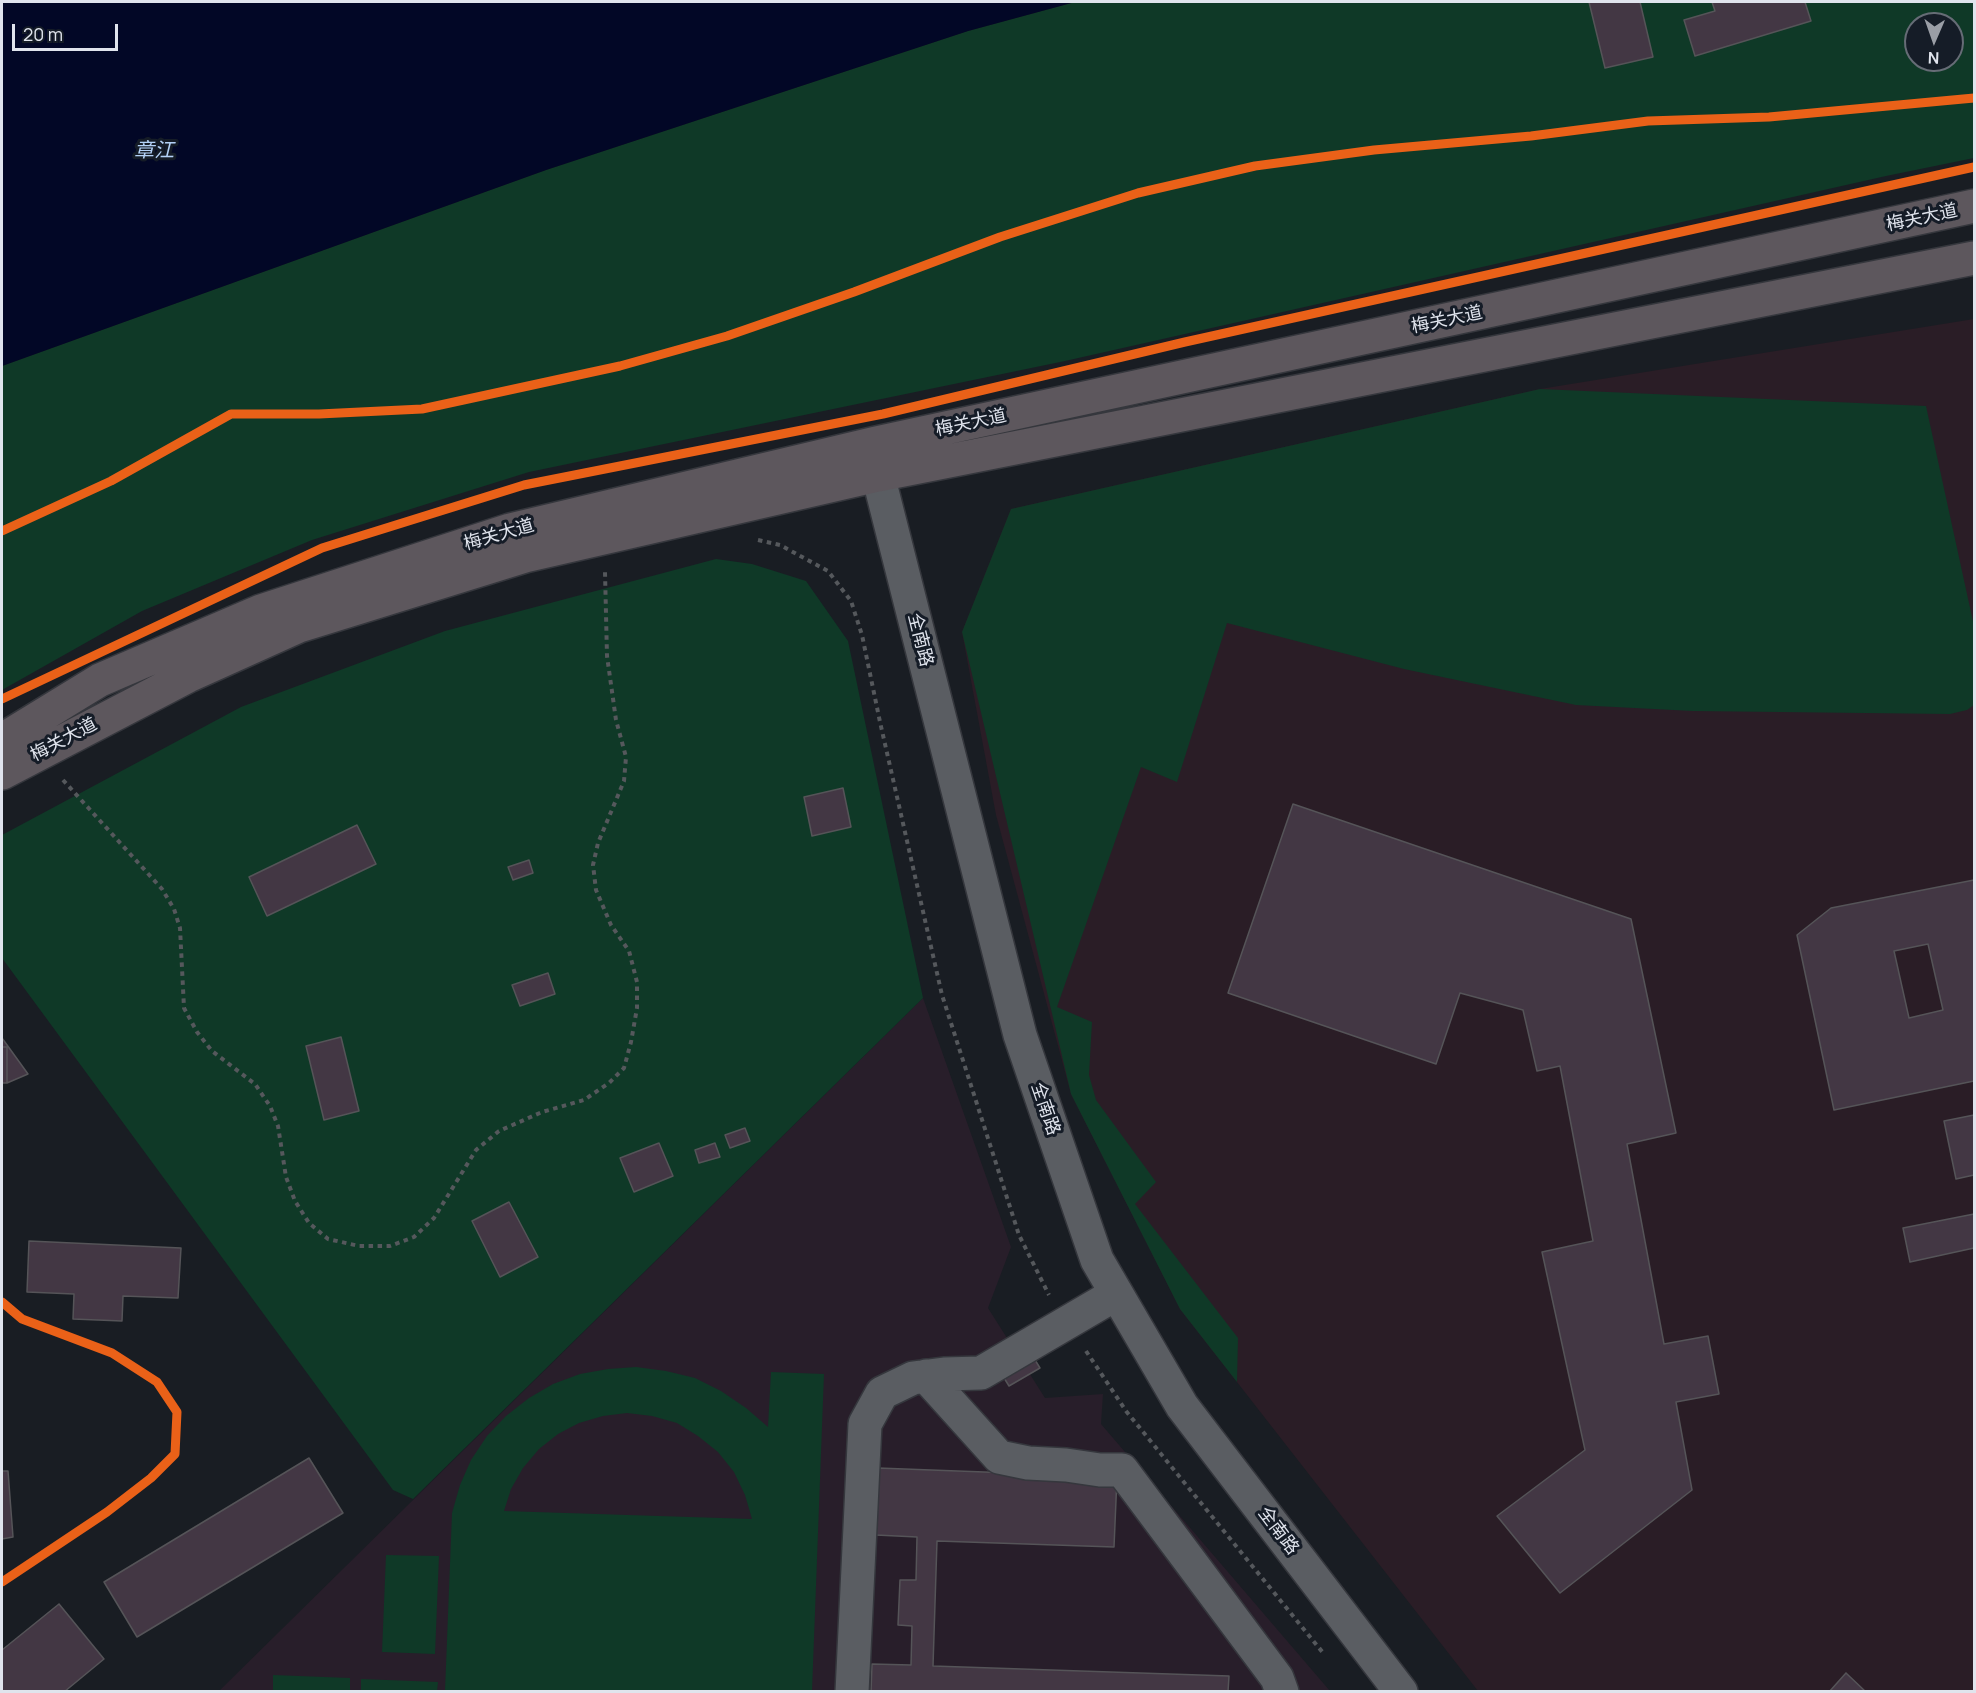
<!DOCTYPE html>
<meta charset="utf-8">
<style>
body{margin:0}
#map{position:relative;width:1976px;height:1693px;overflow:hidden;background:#191d23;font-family:Manrope,sans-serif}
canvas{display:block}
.frame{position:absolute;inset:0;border:3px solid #e0e4ed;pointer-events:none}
.north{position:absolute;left:1904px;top:12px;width:60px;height:60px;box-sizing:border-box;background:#151c27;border:2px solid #666c76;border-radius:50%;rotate:182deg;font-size:16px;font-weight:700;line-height:24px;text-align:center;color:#e0e4ed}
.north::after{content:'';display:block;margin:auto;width:21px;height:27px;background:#9a9ea6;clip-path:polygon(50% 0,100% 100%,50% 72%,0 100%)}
.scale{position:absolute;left:12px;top:24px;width:106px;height:27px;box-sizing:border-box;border:3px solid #e0e4ed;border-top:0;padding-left:8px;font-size:18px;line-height:21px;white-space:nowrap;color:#e0e4ed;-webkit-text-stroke:4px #151c27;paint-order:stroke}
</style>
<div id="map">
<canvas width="1976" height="1693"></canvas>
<div class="frame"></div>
<div class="north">N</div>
<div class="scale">20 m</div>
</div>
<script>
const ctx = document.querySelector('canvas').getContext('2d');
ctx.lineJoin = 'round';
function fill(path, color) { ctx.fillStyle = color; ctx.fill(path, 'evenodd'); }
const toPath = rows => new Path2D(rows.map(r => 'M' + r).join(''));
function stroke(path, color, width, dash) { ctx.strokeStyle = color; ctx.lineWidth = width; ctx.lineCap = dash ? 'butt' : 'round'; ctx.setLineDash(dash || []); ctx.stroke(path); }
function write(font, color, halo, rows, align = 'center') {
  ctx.font = font + ' Manrope,"Noto Sans SC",sans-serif'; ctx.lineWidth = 6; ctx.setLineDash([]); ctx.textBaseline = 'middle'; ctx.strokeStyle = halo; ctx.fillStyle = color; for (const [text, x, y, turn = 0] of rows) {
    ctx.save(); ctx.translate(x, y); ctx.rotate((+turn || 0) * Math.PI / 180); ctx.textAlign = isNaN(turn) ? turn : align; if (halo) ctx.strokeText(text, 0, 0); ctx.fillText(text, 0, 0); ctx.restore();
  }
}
fill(toPath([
 [923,998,1011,1247,988,1308,1045,1398,1103,1394,1101,1424,1330,1691,218,1692]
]), '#281e2a');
fill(toPath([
 [1974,319,1974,1691,1478,1691,1180,1309,1071,1094,996,815,962,632,1011,509,1540,389]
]), '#2a1d26');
fill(toPath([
 [1075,2,1974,2,1974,158,1886,176,1065,361,529,472,312,540,142,611,2,690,2,366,546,170,968,31],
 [1916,24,1952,24,1952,60,1916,60],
 [1540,389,1926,406,1974,626,1974,705,1967,710,1950,714,1693,711,1576,705,1404,669,1227,623,1177,782,1141,767,1057,1007,1092,1022,1089,1075,1096,1100,1156,1182,1135,1204,1238,1338,1237,1382,1180,1309,1071,1094,962,632,1011,509],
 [716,559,752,564,806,581,848,641,923,998,413,1499,393,1490,2,958,2,835,241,707,445,631],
 [636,1367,666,1371,695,1378,721,1391,746,1408,768,1427,771,1372,824,1374,812,1691,445,1691,452,1513,460,1485,471,1460,487,1436,506,1416,529,1398,553,1384,580,1374,608,1369],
 [627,1413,652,1416,677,1423,698,1436,718,1452,734,1472,745,1495,752,1519,504,1511,511,1489,523,1468,539,1449,558,1434,579,1423,603,1416],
 [386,1555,439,1556,435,1654,382,1652],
 [273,1675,350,1678,350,1691,273,1691],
 [361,1679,438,1682,437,1691,361,1691]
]), '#0f3927');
fill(toPath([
 [2,2,1075,2,968,31,546,170,2,366]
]), '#020726');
const building = toPath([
 [1589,2,1640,2,1653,57,1605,68,1589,2],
 [1712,2,1805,2,1811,21,1695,56,1684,20,1715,11,1712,2],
 [843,788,851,827,812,836,804,797,843,788],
 [1293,804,1631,919,1676,1133,1627,1144,1664,1344,1708,1336,1719,1394,1676,1402,1692,1490,1560,1593,1497,1516,1585,1450,1542,1252,1593,1241,1560,1066,1537,1071,1523,1010,1460,993,1436,1064,1228,993,1293,804],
 [357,825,376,864,267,916,249,877,357,825],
 [529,860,533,873,513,880,508,867,529,860],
 [1974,880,1974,1081,1834,1110,1797,935,1831,908,1974,880],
 [1928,944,1943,1010,1909,1018,1894,951,1928,944],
 [548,973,555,994,520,1006,512,985,548,973],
 [341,1037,359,1111,324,1120,306,1046,341,1037],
 [2,1038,28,1074,7,1083,7,1047,2,1047,2,1038],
 [2,1047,7,1047,7,1083,2,1083,2,1047],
 [1974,1115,1974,1175,1956,1179,1944,1121,1974,1115],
 [745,1128,750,1141,730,1148,725,1135,745,1128],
 [659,1143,673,1176,634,1192,620,1158,659,1143],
 [715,1143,720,1157,699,1163,695,1150,715,1143],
 [509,1202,538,1257,500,1277,472,1221,509,1202],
 [1974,1214,1974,1248,1910,1262,1903,1228,1974,1214],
 [29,1241,181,1248,178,1298,123,1296,122,1321,73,1319,74,1294,27,1292,29,1241],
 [1029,1350,1040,1368,1009,1386,998,1368,1029,1350],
 [309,1458,343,1513,137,1637,104,1582,309,1458],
 [878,1468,1117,1477,1114,1547,937,1541,933,1666,1229,1676,1228,1692,871,1692,872,1664,911,1665,912,1626,898,1625,900,1580,916,1580,917,1537,876,1535,878,1468],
 [2,1471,8,1471,13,1537,2,1539,2,1471],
 [59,1604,104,1659,64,1692,2,1692,2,1650,59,1604],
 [1846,1673,1866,1692,1829,1692,1846,1673]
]);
fill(building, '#433744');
stroke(building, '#555458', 1.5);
const minor = toPath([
 [876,447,878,475,1020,1035,1097,1260,1182,1406,1401,1692],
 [926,1376,999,1457,1028,1463,1066,1465,1100,1470,1122,1470,1277,1678,1282,1692],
 [852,1692,865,1424,882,1393,913,1378,944,1374,981,1373,1116,1294]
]);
const major = toPath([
 [2,740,100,680,261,611,510,530,876,443,1974,206],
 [2,773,188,676,299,626,525,556,878,475,1974,258]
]);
stroke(minor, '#35373d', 36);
stroke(major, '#35373d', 36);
stroke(toPath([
 [1794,206,1974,167],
 [758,540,780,545,828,571,851,601,862,635,880,722,942,995,1019,1235,1049,1295],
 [294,561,322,548,524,485,594,471],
 [63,780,162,889,174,909,180,928,184,1008,197,1032,212,1051,255,1084,270,1106,278,1126,286,1177,295,1201,309,1223,328,1239,359,1246,390,1246,414,1237,434,1218,476,1150,499,1131,542,1112,584,1100,609,1083,624,1068,631,1042,637,1008,637,982,629,951,611,925,596,890,593,865,598,843,624,781,626,757,616,720,607,656,605,572],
 [1086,1351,1126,1411,1324,1654]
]), '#55585c', 4, [4.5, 4.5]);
stroke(minor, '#5a5d62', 33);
stroke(major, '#5d575d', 33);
stroke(toPath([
 [2,531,111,481,231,414,319,414,422,409,620,366,727,336,854,292,1000,237,1138,193,1255,166,1374,150,1531,136,1648,121,1769,117,1974,98],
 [2,699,322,548,524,485,883,414,1185,342,1974,167],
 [2,1302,22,1319,112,1353,157,1382,177,1412,175,1454,151,1478,107,1512,2,1582]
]), '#ea6118', 9);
write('18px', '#e0e4ed', '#151c27', [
 ["梅关大道",1922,218,-12],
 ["梅关大道",1447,320,-12],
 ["梅关大道",971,423,-12],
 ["梅关大道",499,535,-16],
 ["全南路",920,640,76],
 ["梅关大道",64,740,-28],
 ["全南路",1045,1109,71],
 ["全南路",1278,1531,53]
]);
write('italic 20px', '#b3d1f6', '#151c27', [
 ["章江",154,151]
]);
</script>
